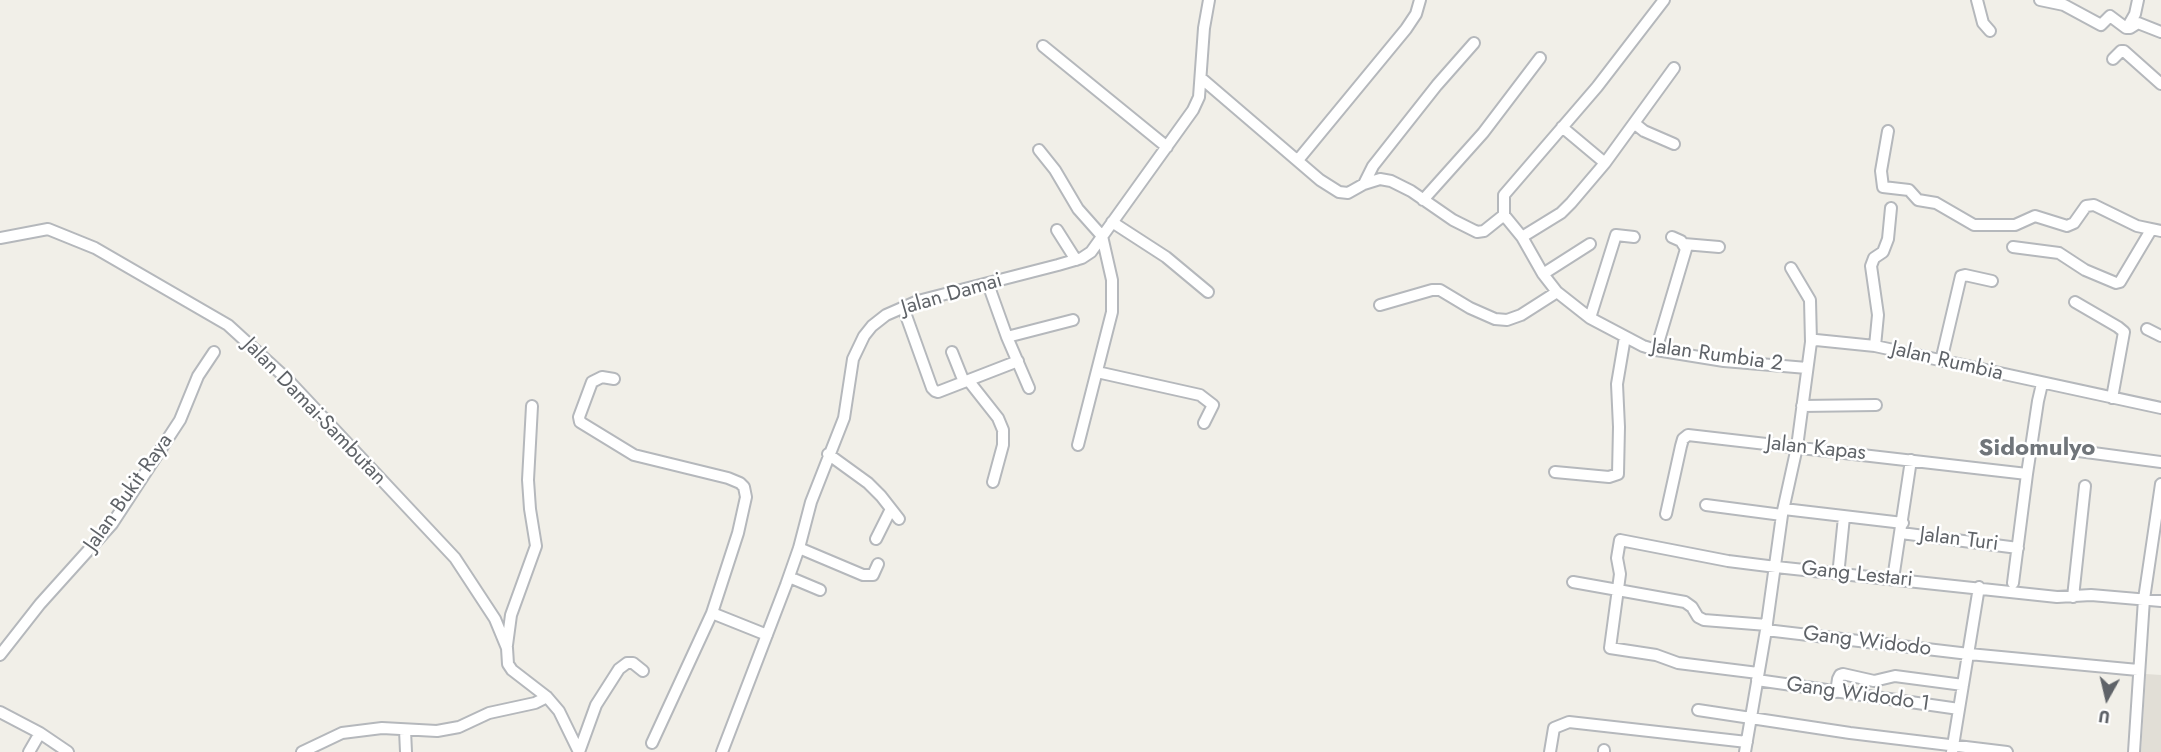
<!DOCTYPE html>
<style>
body{margin:0}
#map{position:relative;width:2161px;height:752px;overflow:hidden;background:#f1efe8;font-family:Jost,sans-serif}
canvas{display:block}
.north{position:absolute;left:2077px;top:668px;width:60px;height:60px;-webkit-text-stroke:4px #fff;paint-order:stroke;rotate:188deg;font-size:16px;font-weight:700;line-height:24px;text-align:center;color:#5f6368}
.north::after{content:'';display:block;margin:auto;width:21px;height:27px;background:#5f6368;clip-path:polygon(50% 0,100% 100%,50% 72%,0 100%)}
</style>
<div id="map">
<canvas width="2161" height="752"></canvas>
<div class="north">U</div>
</div>
<script>
const ctx = document.querySelector('canvas').getContext('2d');
ctx.lineJoin = 'round';
function fill(path, color) { ctx.fillStyle = color; ctx.fill(path, 'evenodd'); }
const toPath = rows => new Path2D(rows.map(r => 'M' + r).join(''));
function stroke(path, color, width, dash) { ctx.strokeStyle = color; ctx.lineWidth = width; ctx.lineCap = dash ? 'butt' : 'round'; ctx.setLineDash(dash || []); ctx.stroke(path); }
function write(font, color, halo, rows, align = 'center') {
  ctx.font = font + ' Jost,sans-serif'; ctx.lineWidth = 5; ctx.setLineDash([]); ctx.textBaseline = 'middle'; ctx.strokeStyle = halo; ctx.fillStyle = color; for (const [text, x, y, turn = 0] of rows) {
    ctx.save(); ctx.translate(x, y); ctx.rotate((+turn || 0) * Math.PI / 180); ctx.textAlign = isNaN(turn) ? turn : align; if (halo) ctx.strokeText(text, 0, 0); ctx.fillText(text, 0, 0); ctx.restore();
  }
}
fill(toPath([
 [2146,674,2161,675,2161,752,2141,752]
]), '#e1ded6');
const minor = toPath([
 [1977,0,1983,23,1990,31],
 [2040,0,2064,5,2101,25,2110,16,2126,28,2130,28,2138,23,2161,32],
 [2127,28,2135,14,2138,0],
 [1043,46,1167,147],
 [2113,59,2121,51,2124,51,2161,84],
 [1201,78,1320,180,1339,192,1348,193,1364,184,1380,179,1391,181,1411,191,1453,220,1477,232,1484,231,1504,215,1504,195,1597,87,1664,0],
 [1634,123,1644,131,1674,144],
 [1562,127,1605,163],
 [1888,131,1881,171,1883,187,1909,190,1918,200,1936,203,1974,225,2015,225,2035,216,2067,226,2074,223,2086,206,2094,205,2137,226,2161,231],
 [1039,150,1055,170,1078,209,1102,236,1112,280,1112,312,1078,445],
 [1298,160,1406,29,1416,14,1420,0],
 [1364,184,1373,166,1437,85,1474,43],
 [1423,200,1483,133,1540,58],
 [1504,215,1522,237,1543,274,1590,244],
 [1112,222,1166,257,1208,292],
 [1057,230,1076,260],
 [1522,237,1561,213,1571,203,1605,163,1674,68],
 [0,238,48,229,95,248,228,325,287,379,455,558,495,619,507,648,508,664,512,670,547,697,559,711,579,752],
 [1684,244,1719,247],
 [2013,247,2059,253,2085,270,2116,283,2120,282,2151,230],
 [1543,274,1557,292,1590,318,1643,346,1656,350,1724,361,1807,368],
 [988,284,1007,337,1029,388],
 [2075,302,2118,327,2124,332,2112,398],
 [1380,305,1432,290,1440,290,1470,308,1495,319,1507,320,1521,315,1557,292],
 [903,307,932,388,935,391,938,392,1018,361],
 [1590,318,1616,235,1634,237],
 [2147,329,2161,336],
 [1007,337,1073,320],
 [1811,342,1816,340,1875,346,2161,408],
 [1875,346,1878,315,1871,266,1874,258,1883,252,1888,239,1891,208],
 [1656,350,1686,249,1681,241,1672,237],
 [952,352,964,382],
 [1941,361,1961,276,1965,275,1992,281],
 [1097,372,1200,395,1213,405,1204,423],
 [614,379,602,377,592,382,579,417,580,422,634,455,728,478,740,483,744,487,746,497,738,533,712,613,767,635],
 [968,380,998,418,1003,430,1003,445,993,482],
 [1802,406,1876,405],
 [2071,450,2161,462],
 [828,454,868,483,881,496,899,519],
 [1555,472,1609,477,1618,474,1619,427,1617,384,1625,337],
 [1706,505,1782,515],
 [1784,509,1903,523],
 [1666,514,1681,446,1683,439,1688,435,2027,474],
 [1901,533,2018,548],
 [876,539,891,509],
 [799,548,863,575,873,575,878,564],
 [1839,566,1844,517],
 [789,577,820,590],
 [1893,579,1911,460],
 [1573,582,1685,602,1692,607,1698,617,1704,620,1767,625],
 [2013,583,2027,474,2038,401,2042,384],
 [2073,597,2085,486],
 [1766,630,1969,654,2138,670],
 [507,645,511,615,536,546,530,509,528,480,532,406],
 [0,655,40,604,112,524,180,420,198,376,214,352],
 [1758,673,1678,663,1656,655,1610,648,1620,574,1617,558,1620,540,1728,561,1776,567,2057,597,2091,595,2161,601],
 [1757,680,1959,709],
 [1836,692,1838,679,1840,675,1843,674,1874,681,1895,676,1963,685],
 [1698,710,1850,733,2007,752],
 [0,712,40,733,68,752],
 [405,730,406,752],
 [652,743,712,613],
 [29,752,40,733],
 [302,752,342,733,382,728,437,731,459,727,489,713,535,703,547,697],
 [579,752,596,705,619,669,627,663,633,663,643,671],
 [722,752,786,585,799,548,811,502,844,418,853,359,864,336,872,326,886,315,918,301,1058,265,1082,258,1091,252,1193,110,1199,97,1204,28,1209,0],
 [1550,752,1554,728,1569,722,1747,742],
 [1604,752,1604,750],
 [1745,752,1766,630,1782,515,1797,447,1811,342,1810,300,1791,268],
 [1952,752,1979,587],
 [2134,752,2144,599,2161,484]
]);
stroke(minor, '#b5b8bc', 14);
stroke(minor, '#fff', 10);
write('21px', '#5f6368', '#fff', [
 ["Jalan Damai",952,295,-16],
 ["Jalan Rumbia 2",1717,356,8],
 ["Jalan Rumbia",1947,362,13],
 ["Jalan Damai-Sambutan",314,412,46],
 ["Jalan Kapas",1816,449,6],
 ["Jalan Bukit Raya",129,493,-55],
 ["Jalan Turi",1959,540,7],
 ["Gang Lestari",1857,575,6],
 ["Gang Widodo",1867,642,7],
 ["Gang Widodo 1",1858,695,8]
]);
write('bold 24px', '#70757a', '#fff', [
 ["Sidomulyo",2037,449]
]);
</script>
